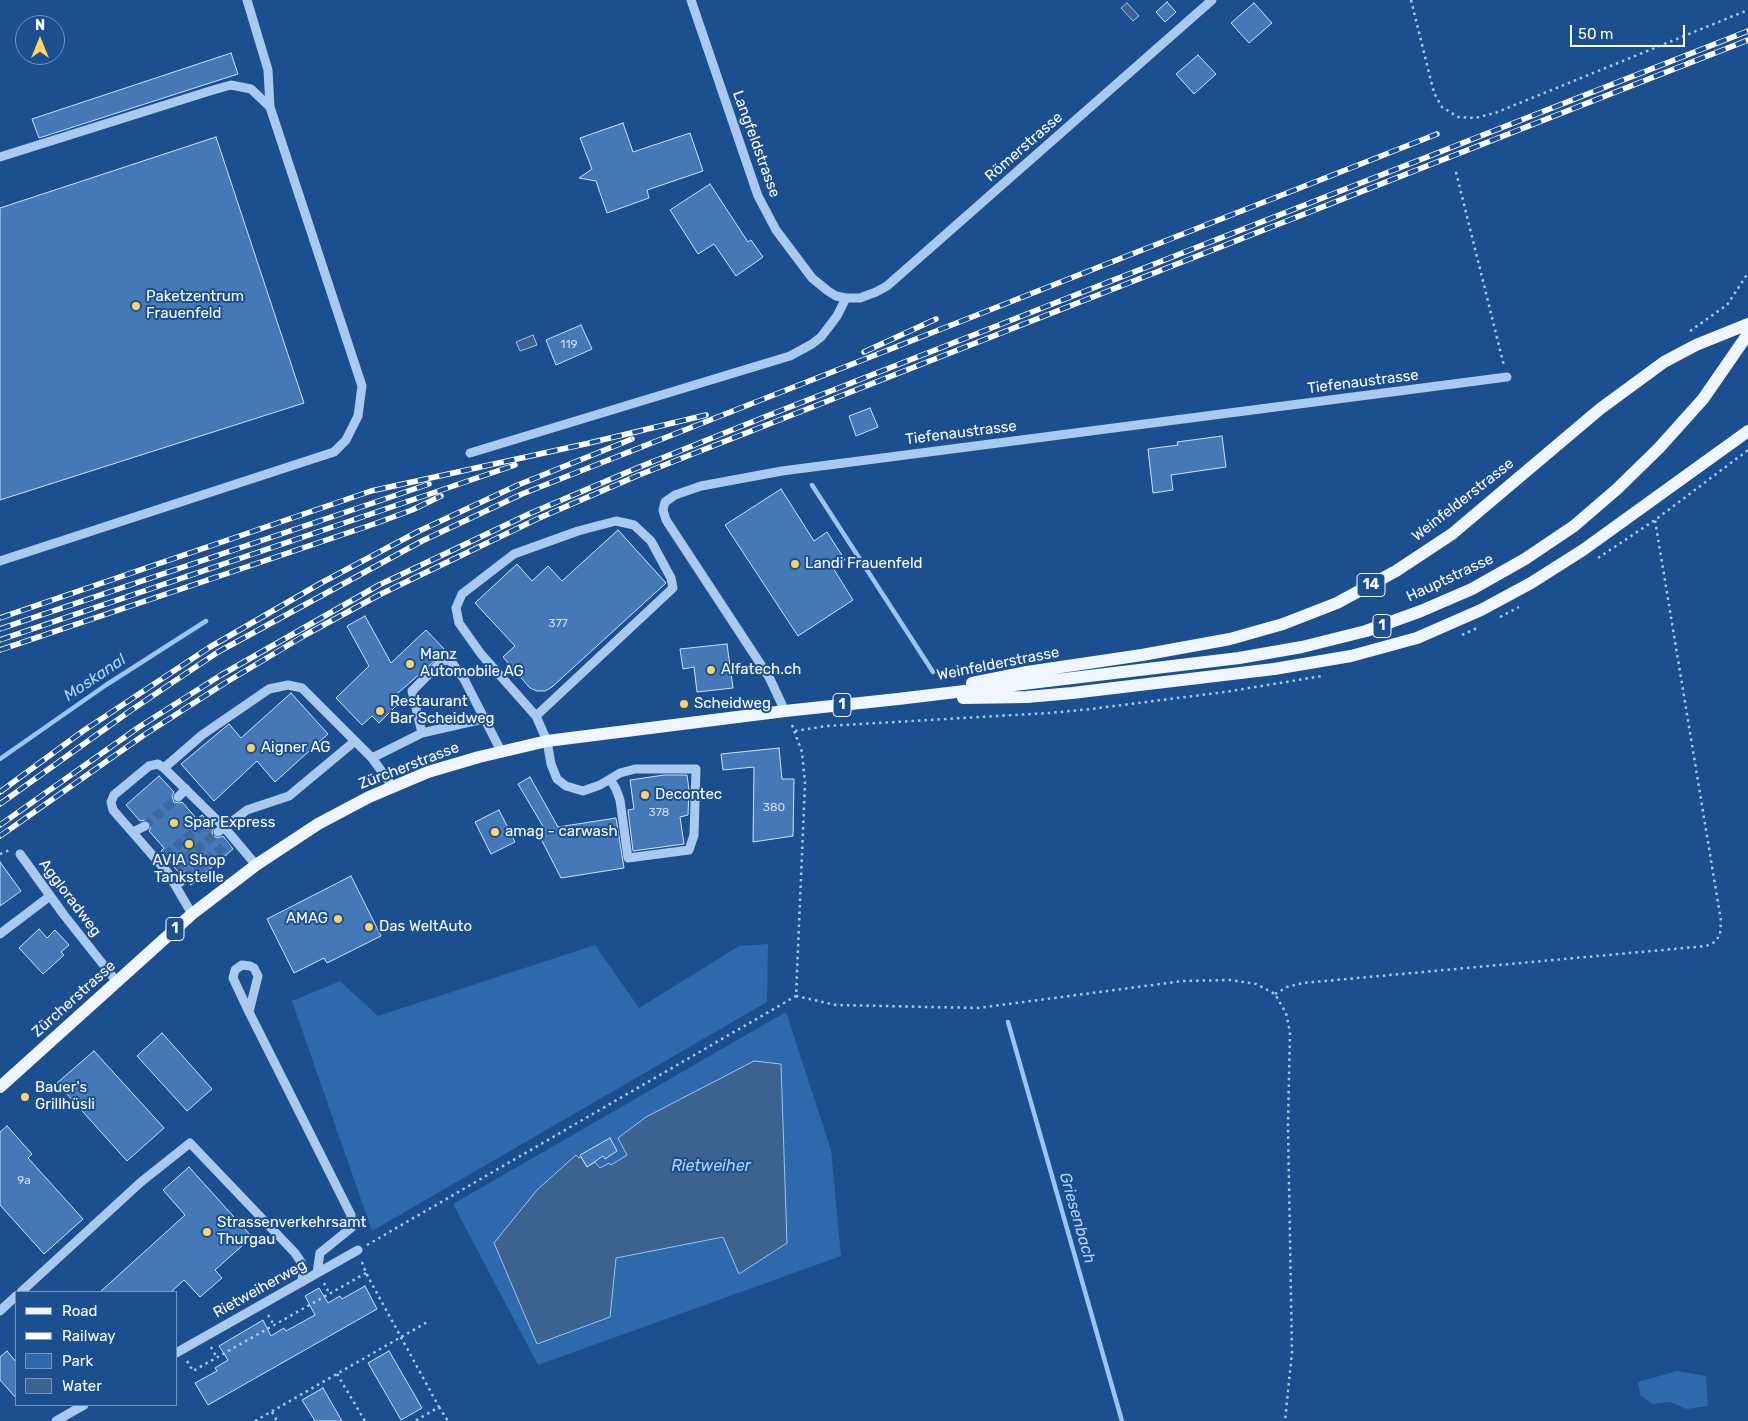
<!DOCTYPE html>
<meta charset="utf-8">
<style>
body{margin:0}
#map{position:relative;width:1748px;height:1421px;overflow:hidden;background:#1b4f8f;font-family:Rubik,sans-serif}
canvas{display:block}
.legend{position:absolute;left:15px;top:1291px;width:162px;height:115px;box-sizing:border-box;background:#1b4f8f;border:1px solid #7695bc;margin:0;padding:6px 9px;list-style:none;font-size:15px;color:#fff}
.legend li{display:flex;align-items:center;gap:10px;height:25px}
.legend b{width:25px;border:1px solid #7695bc}
.north{position:absolute;left:15px;top:15px;width:50px;height:50px;box-sizing:border-box;background:#1b4f8f;border:1px solid #7695bc;border-radius:50%;rotate:0deg;font-size:14px;font-weight:700;line-height:20px;text-align:center;color:#fff}
.north::after{content:'';display:block;margin:auto;width:18px;height:22px;background:#ffd166;clip-path:polygon(50% 0,100% 100%,50% 72%,0 100%)}
.scale{position:absolute;left:1570px;top:25px;width:115px;height:22px;box-sizing:border-box;border:2px solid #fff;border-top:0;padding-left:6px;font-size:15px;line-height:18px;white-space:nowrap;color:#fff;-webkit-text-stroke:4px #1b4f8f;paint-order:stroke}
</style>
<div id="map">
<canvas width="1748" height="1421"></canvas>
<ul class="legend">
<li><b style="height:6px;background:#f0f6ff"></b>Road</li>
<li><b style="height:6px;background:#fff"></b>Railway</li>
<li><b style="height:14px;background:#2e69ad"></b>Park</li>
<li><b style="height:14px;background:#3c6290"></b>Water</li>
</ul>
<div class="north">N</div>
<div class="scale">50 m</div>
</div>
<script>
const ctx = document.querySelector('canvas').getContext('2d');
ctx.lineJoin = 'round';
function fill(path, color) { ctx.fillStyle = color; ctx.fill(path, 'evenodd'); }
const toPath = rows => new Path2D(rows.map(r => 'M' + r).join(''));
function stroke(path, color, width, dash) { ctx.strokeStyle = color; ctx.lineWidth = width; ctx.lineCap = dash ? 'butt' : 'round'; ctx.setLineDash(dash || []); ctx.stroke(path); }
function write(font, color, halo, rows, align = 'center') {
  ctx.font = font + ' Rubik,sans-serif'; ctx.lineWidth = 4; ctx.setLineDash([]); ctx.textBaseline = 'middle'; ctx.strokeStyle = halo; ctx.fillStyle = color; for (const [text, x, y, turn = 0] of rows) {
    ctx.save(); ctx.translate(x, y); ctx.rotate((+turn || 0) * Math.PI / 180); ctx.textAlign = isNaN(turn) ? turn : align; if (halo) ctx.strokeText(text, 0, 0); ctx.fillText(text, 0, 0); ctx.restore();
  }
}
fill(toPath([
 [768,944,767,1002,372,1231,292,1001,340,981,378,1016,595,945,639,1008,739,946],
 [786,1012,831,1150,841,1256,538,1365,453,1204],
 [577,1155,587,1167,599,1169,609,1163,611,1165,627,1155,787,1243,740,1273,724,1237,615,1258,609,1317],
 [1677,1371,1706,1376,1708,1406,1687,1409,1670,1402,1652,1404,1640,1395,1638,1382]
]), '#2e69ad');
const water = toPath([
 [1127,3,1139,16,1133,21,1121,8,1127,3],
 [533,335,537,345,520,351,516,342,533,335],
 [754,1061,781,1064,787,1243,739,1274,723,1237,616,1258,610,1317,537,1344,494,1243,537,1190,576,1155,579,1158,581,1157,587,1167,595,1162,600,1168,609,1163,611,1165,627,1155,618,1138,646,1117,754,1061]
]);
fill(water, '#3c6290');
stroke(water, '#9cc4f0', 1);
stroke(toPath([
 [812,485,933,672],
 [0,759,106,685,206,621],
 [1008,1022,1122,1421]
]), '#9cc4f0', 4.5);
const building = toPath([
 [1167,2,1176,12,1165,22,1156,12,1167,2],
 [1254,3,1272,23,1249,43,1231,23,1254,3],
 [231,53,238,74,39,138,32,119,231,53],
 [1198,55,1216,74,1194,94,1176,74,1198,55],
 [623,123,633,152,690,133,703,171,647,190,649,198,607,213,596,181,579,178,592,169,580,138,623,123],
 [216,137,304,403,0,500,0,208,216,137],
 [710,184,748,242,751,240,763,257,736,276,714,244,698,254,670,210,710,184],
 [581,325,592,349,556,365,546,340,581,325],
 [870,408,878,427,856,436,849,416,870,408],
 [1222,436,1226,467,1171,475,1173,490,1153,493,1148,449,1178,445,1177,442,1222,436],
 [781,489,814,541,827,532,845,560,833,568,853,600,798,636,725,525,781,489],
 [618,530,666,583,552,687,545,691,537,691,530,688,503,657,515,646,475,603,517,564,532,581,548,566,562,581,618,530],
 [365,616,391,663,426,630,446,651,390,700,396,706,379,723,372,716,362,725,336,698,369,666,347,626,365,616],
 [727,644,733,688,697,692,694,667,683,669,680,649,727,644],
 [291,693,328,734,275,782,257,761,214,801,181,764,229,724,241,738,291,693],
 [779,748,782,779,794,779,793,836,753,842,754,767,723,770,721,754,779,748],
 [664,775,687,775,689,790,688,815,680,817,684,844,633,851,628,810,634,809,630,780,664,775],
 [159,776,174,792,172,796,174,802,179,803,182,802,197,819,202,815,214,827,212,832,213,836,218,838,223,836,233,849,191,885,189,883,191,879,190,874,184,872,180,874,161,851,164,848,149,831,151,827,150,823,146,820,140,821,126,805,159,776],
 [530,777,558,827,616,818,624,868,561,878,536,829,544,828,518,784,530,777],
 [499,810,515,842,491,854,475,822,499,810],
 [0,862,21,891,0,906,0,862],
 [351,876,381,936,327,963,324,958,294,973,267,919,351,876],
 [39,929,47,938,55,930,69,945,61,952,64,955,43,974,19,948,39,929],
 [162,1033,212,1089,187,1111,137,1056,162,1033],
 [94,1051,164,1128,127,1161,57,1083,94,1051],
 [7,1126,32,1154,28,1158,83,1219,44,1254,0,1205,0,1132,7,1126],
 [610,1138,617,1151,605,1159,603,1156,587,1167,580,1155,610,1138],
 [189,1167,252,1237,215,1270,222,1278,200,1297,184,1280,171,1292,100,1292,185,1215,163,1190,189,1167],
 [365,1286,377,1309,208,1405,195,1383,217,1371,215,1368,228,1360,219,1346,263,1320,271,1336,284,1328,286,1331,315,1315,305,1296,319,1288,328,1303,340,1296,342,1299,365,1286],
 [7,1351,16,1362,16,1398,0,1380,0,1357,7,1351],
 [389,1351,422,1408,401,1420,368,1363,389,1351],
 [323,1388,342,1421,315,1421,302,1400,323,1388]
]);
fill(building, '#4478b7');
stroke(building, '#cfe3fa', 1);
stroke(toPath([
 [145,826,178,797],
 [165,856,208,820],
 [175,867,218,832],
 [185,878,228,843]
]), '#3d69a0', 9, [9, 4.5]);
stroke(toPath([
 [1411,0,1434,93,1442,107,1458,117,1475,118,1495,113,1748,10],
 [1456,172,1504,366],
 [1690,331,1727,305,1748,273],
 [1598,558,1655,520,1748,450],
 [1500,617,1519,607],
 [1462,635,1477,628],
 [792,725,802,752,805,783,796,996,836,1005,978,1008,1183,981,1230,980,1256,984,1275,994,1286,1013,1290,1032,1288,1125,1292,1352,1285,1421],
 [795,731,826,726,1049,713,1091,709,1225,692,1322,676],
 [0,854,10,850],
 [1275,994,1287,987,1303,983,1706,946,1715,942,1720,935,1721,921,1655,520],
 [367,1245,796,996],
 [362,1262,366,1273,439,1407,415,1421],
 [324,1283,329,1293],
 [268,1315,274,1325],
 [211,1347,217,1358],
 [187,1361,193,1371,366,1273],
 [337,1374,365,1421],
 [439,1407,448,1421],
 [272,1412,277,1421],
 [255,1421,429,1321]
]), '#a9c9ee', 2.5, [2.5, 4]);
stroke(toPath([
 [247,0,268,70,270,107],
 [691,0,758,196,776,230,812,278,828,291,836,296,846,298,860,298,876,292,887,286,1212,0],
 [0,157,213,90,231,85,251,89,270,107,362,386,358,416,346,440,334,452,0,561],
 [470,453,790,356,812,344,821,337,837,316,846,298],
 [785,711,769,677,666,520,663,510,665,502,675,495,701,486,782,471,1507,377],
 [536,716,673,588,671,578,651,541,634,525,616,521,578,531,514,554,462,594,456,608,459,623,481,654,536,716,547,741,551,764,557,779,566,786,583,791,600,785,620,773,635,769,696,769,694,835,689,850,628,858,620,800,616,789,610,779],
 [422,733,412,691,442,661,450,660,464,679,501,751],
 [372,758,422,733,483,719],
 [164,768,202,735,269,689,288,685,302,688,372,758,393,787],
 [178,797,186,789],
 [133,832,145,826],
 [218,832,247,810,289,796,355,741],
 [20,854,64,915,117,982],
 [176,886,185,878],
 [192,914,168,873,113,810,111,802,114,795,149,766,158,764,164,768,224,827,256,865],
 [0,934,50,896],
 [249,1012,233,978,235,970,242,965,250,966,254,968,258,976,249,1012,351,1215,351,1228,320,1253,317,1273],
 [21,1292,141,1182,190,1143,295,1253,301,1262,303,1268,302,1282],
 [0,1311,16,1296],
 [176,1353,358,1250],
 [56,1421,84,1405]
]), '#a9c9ee', 9);
stroke(toPath([
 [972,683,1027,672,1142,655,1230,639,1283,624,1337,603,1396,571,1452,534,1600,409,1664,362,1696,345,1748,324],
 [963,698,1027,697,1072,693,1274,669,1351,656,1417,638,1481,610,1531,583,1583,550,1748,431],
 [0,1087,192,914,256,865,318,824,369,797,428,772,479,757,547,741,785,711,898,699,1239,658,1302,647,1366,631,1421,611,1472,589,1525,559,1574,526,1617,489,1659,448,1703,399,1748,334]
]), '#f0f6ff', 12);
const rail = toPath([
 [864,352,936,319],
 [0,618,371,491,585,444,706,415],
 [0,629,429,484],
 [0,640,515,465],
 [0,650,374,524,412,510,441,496],
 [0,792,83,731,210,647,321,583,419,531,518,485,632,439],
 [0,804,130,711,218,652,422,541,522,494,1437,134],
 [0,825,139,727,221,675,379,585,531,513,637,468,767,416,1748,31],
 [0,836,144,735,225,683,307,634,381,594,537,519,639,475,1748,40]
]);
stroke(rail, '#fff', 5.5);
stroke(rail, '#1b4f8f', 4, [11]);
for (const [x, y, r, color] of [
 [136,306,5,"#ffd166"],
 [795,564,5,"#ffd166"],
 [410,664,5,"#ffd166"],
 [711,670,5,"#ffd166"],
 [684,704,5,"#ffd166"],
 [380,711,5,"#ffd166"],
 [251,748,5,"#ffd166"],
 [645,795,5,"#ffd166"],
 [174,823,5,"#ffd166"],
 [495,832,5,"#ffd166"],
 [189,844,5,"#ffd166"],
 [338,919,5,"#ffd166"],
 [369,927,5,"#ffd166"],
 [25,1097,5,"#ffd166"],
 [207,1232,5,"#ffd166"]
]) { const dot = new Path2D(); dot.arc(x, y, r, 0, 2 * Math.PI); ctx.fillStyle = color; ctx.fill(dot); stroke(dot, '#1b4f8f', 2); }
write('12px', '#d0dded', null, [
 ["119",569,345],
 ["377",558,624],
 ["380",774,808],
 ["378",659,813],
 ["9a",24,1181]
]);
for (const [x, y, w] of [
 [1371,585,28],
 [1382,626,18],
 [842,705,18],
 [175,929,18]
]) { const box = new Path2D(); box.roundRect(x - w / 2, y - 11.5, w, 23, 4); ctx.fillStyle = '#1b4f8f'; ctx.fill(box); stroke(box, '#fff', 1); }
write('bold 14px', '#fff', null, [
 ["14",1371,585],
 ["1",1382,626],
 ["1",842,705],
 ["1",175,929]
]);
write('15px', '#fff', '#1b4f8f', [
 ["Langfeldstrasse",756,144,70],
 ["Römerstrasse",1024,147,-41],
 ["Tiefenaustrasse",1363,382,-7],
 ["Tiefenaustrasse",961,433,-7],
 ["Weinfelderstrasse",1463,500,-38],
 ["Hauptstrasse",1450,578,-25],
 ["Weinfelderstrasse",998,664,-11],
 ["Zürcherstrasse",409,766,-21],
 ["Aggloradweg",70,898,53],
 ["Zürcherstrasse",74,999,-42],
 ["Rietweiherweg",260,1289,-29]
]);
write('15px', '#fff', '#1b4f8f', [
 ["Paketzentrum",146,297],
 ["Frauenfeld",146,314],
 ["Landi Frauenfeld",805,564],
 ["Manz",420,655],
 ["Automobile AG",420,672],
 ["Alfatech.ch",721,670],
 ["Restaurant",390,702],
 ["Bar Scheidweg",390,719],
 ["Scheidweg",694,704],
 ["Aigner AG",261,748],
 ["Decontec",655,795],
 ["Spar Express",184,823],
 ["amag - carwash",505,832],
 ["AVIA Shop",189,861,"center"],
 ["Tankstelle",189,878,"center"],
 ["AMAG",328,919,"right"],
 ["Das WeltAuto",379,927],
 ["Bauer's",35,1088],
 ["Grillhüsli",35,1105],
 ["Strassenverkehrsamt",217,1223],
 ["Thurgau",217,1240]
], 'left');
write('italic 16px', '#b5d3f5', '#1b4f8f', [
 ["Moskanal",95,678,-34],
 ["Rietweiher",711,1166],
 ["Griesenbach",1077,1218,74]
]);
</script>
